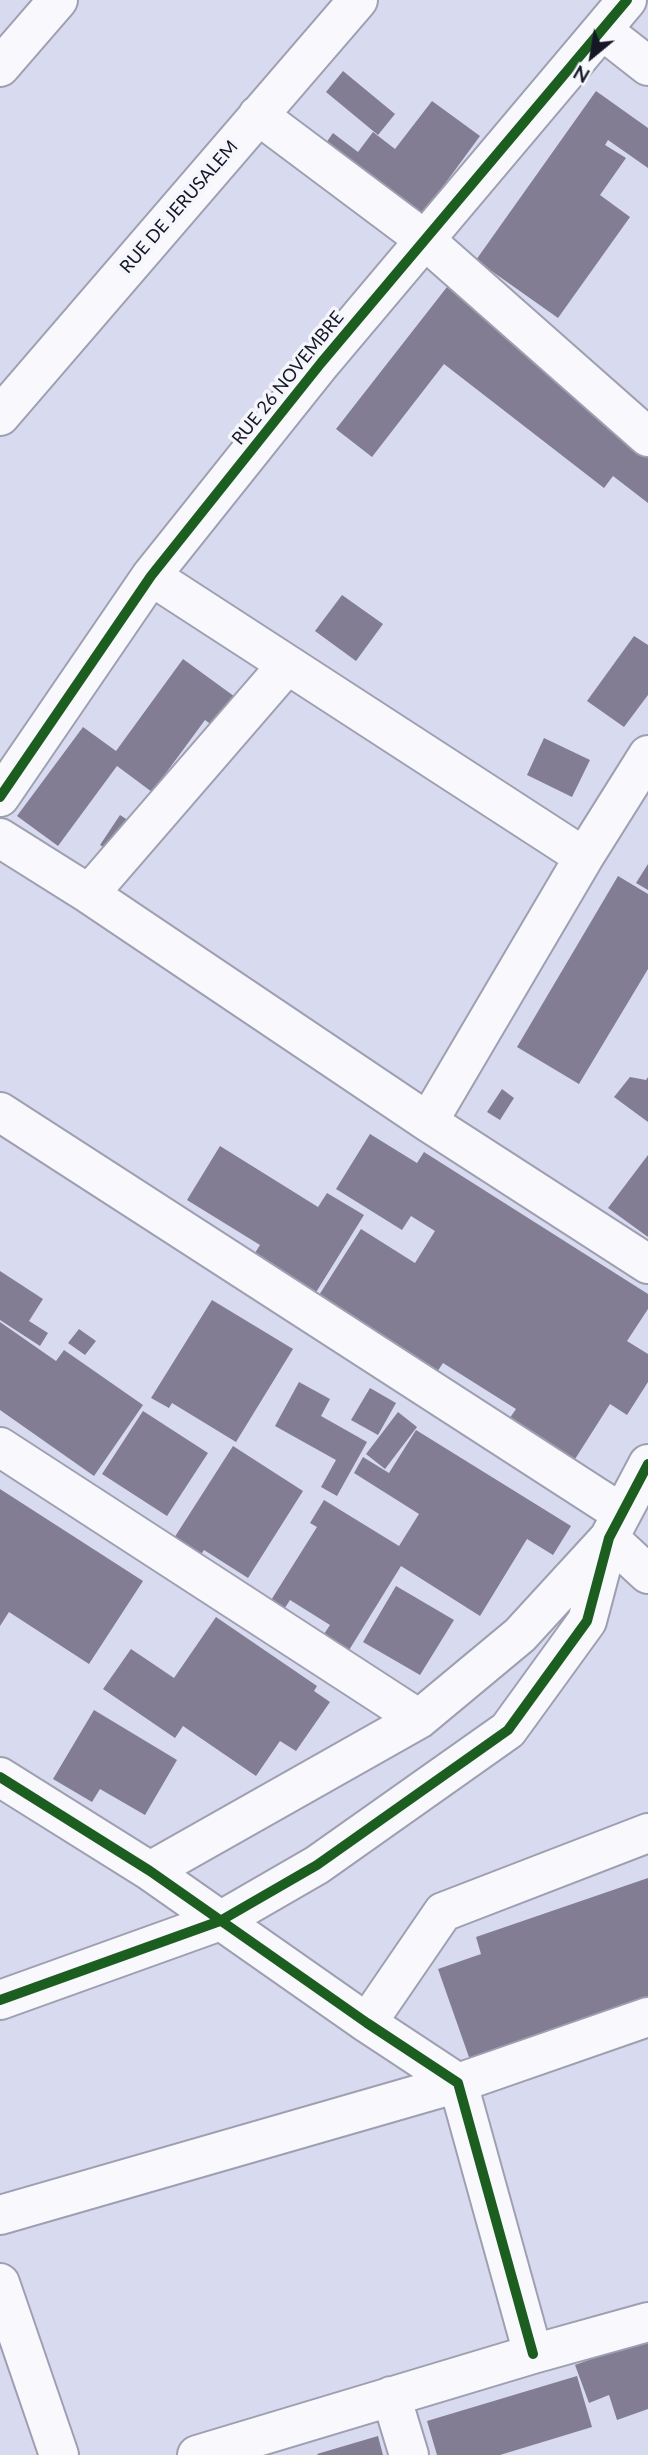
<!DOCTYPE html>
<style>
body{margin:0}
#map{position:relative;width:648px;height:2455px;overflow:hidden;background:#d8daef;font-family:Lato,sans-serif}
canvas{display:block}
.north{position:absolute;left:557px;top:21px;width:70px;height:70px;-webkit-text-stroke:5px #f5f6fb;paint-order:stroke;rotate:210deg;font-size:19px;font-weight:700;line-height:28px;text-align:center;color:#151626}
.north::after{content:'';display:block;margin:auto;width:24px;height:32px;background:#151626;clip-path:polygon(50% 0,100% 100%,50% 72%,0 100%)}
</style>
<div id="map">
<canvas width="648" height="2455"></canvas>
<div class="north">N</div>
</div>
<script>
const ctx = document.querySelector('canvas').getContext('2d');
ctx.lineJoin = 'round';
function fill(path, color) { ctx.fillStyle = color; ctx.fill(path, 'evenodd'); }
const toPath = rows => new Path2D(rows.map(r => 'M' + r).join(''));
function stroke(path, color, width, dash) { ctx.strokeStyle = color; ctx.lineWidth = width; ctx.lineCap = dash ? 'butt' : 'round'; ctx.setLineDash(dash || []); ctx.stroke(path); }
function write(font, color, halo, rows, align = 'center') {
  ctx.font = font + ' Lato,sans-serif'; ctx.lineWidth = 7; ctx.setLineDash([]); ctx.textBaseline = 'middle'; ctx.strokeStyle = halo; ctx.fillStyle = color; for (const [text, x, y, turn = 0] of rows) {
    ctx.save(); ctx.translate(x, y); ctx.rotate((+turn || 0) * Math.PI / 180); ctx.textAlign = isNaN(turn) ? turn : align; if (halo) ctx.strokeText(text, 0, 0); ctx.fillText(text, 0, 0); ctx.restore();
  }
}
fill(toPath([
 [343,71,395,114,378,135,326,92],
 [596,91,648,128,648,168,608,140,605,145,626,158,600,195,630,217,558,318,476,260],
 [432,101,480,136,411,230,321,150,333,133,358,152,373,132,395,149],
 [447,287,648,443,648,503,613,476,604,488,444,364,372,457,336,429],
 [342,595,383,624,356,661,315,631],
 [634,636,648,645,648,695,624,727,587,701],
 [183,659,242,702,220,731,205,720,152,792,117,766,58,846,17,816,83,727,116,751],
 [544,738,590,760,572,797,527,775],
 [120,815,140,828,121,858,100,845],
 [648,864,648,890,636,883],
 [618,876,648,894,648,969,579,1084,517,1047],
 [630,1077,646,1080,648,1077,648,1122,614,1097],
 [502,1089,514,1098,500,1120,487,1112],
 [370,1134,417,1163,424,1152,648,1294,648,1309,627,1341,648,1354,648,1382,627,1415,610,1404,570,1467,505,1425,516,1409,443,1363,433,1378,314,1303,361,1229,415,1263,435,1231,411,1216,402,1230,336,1189],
 [220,1146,318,1207,327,1193,364,1215,310,1302,248,1264,260,1245,187,1200],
 [648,1155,648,1237,608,1208],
 [0,1271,43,1299,29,1321,48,1333,40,1346,0,1320],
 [212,1300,293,1349,236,1442,172,1403,169,1408,151,1398],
 [0,1322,56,1361,64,1350,143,1405,94,1476,0,1410],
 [79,1329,96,1341,85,1355,68,1343],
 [299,1382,330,1399,321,1416,367,1442,337,1496,321,1487,336,1460,275,1426],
 [370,1388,396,1403,378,1435,351,1420],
 [143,1411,208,1453,167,1516,102,1474],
 [398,1412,417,1427,385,1469,366,1454],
 [416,1430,571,1526,553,1555,527,1539,480,1616,401,1566,346,1655,320,1640,330,1625,290,1600,281,1614,268,1605,317,1527,310,1523,324,1500,399,1546,419,1514,354,1473,363,1457,389,1473],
 [233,1446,303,1491,248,1578,204,1550,196,1562,169,1546],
 [0,1489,143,1581,89,1664,9,1612,0,1626],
 [396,1586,454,1620,420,1675,363,1642],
 [216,1617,317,1686,314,1691,330,1702,296,1751,280,1741,256,1776,183,1726,175,1738,103,1689,131,1649,174,1678],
 [94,1710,177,1760,145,1815,100,1789,92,1802,53,1779],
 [648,1878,648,2000,470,2060,438,1969,481,1954,476,1937],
 [648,2338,648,2409,617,2420,609,2395,589,2403,575,2365],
 [577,2376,592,2427,500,2455,437,2455,427,2421],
 [378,2436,383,2455,318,2455,317,2454]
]), '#827d93');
const minor = toPath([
 [602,30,648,66],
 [0,67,58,0],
 [258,115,425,240,648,437],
 [0,416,358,0],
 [151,576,584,857],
 [0,797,151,576,321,363,627,0],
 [0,838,89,894,428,1122,648,1264],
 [89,894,287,665],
 [0,1112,621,1513],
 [428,1122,584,857,648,755],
 [0,1447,419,1719],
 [0,1777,150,1871,367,2023,458,2083,533,2354],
 [150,1871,419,1719,520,1635,609,1538,648,1574],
 [0,2000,220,1921,317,1865,508,1730,587,1621,609,1538,648,1464],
 [367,2023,443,1912,648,1833],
 [0,2215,458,2083,648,2017],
 [0,2283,59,2455],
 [391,2396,409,2455],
 [197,2455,533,2354,648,2322]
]);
stroke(minor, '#9e9fb1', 42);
stroke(minor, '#f9f9fd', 38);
stroke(toPath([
 [0,797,151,576,321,363,627,0],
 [0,1777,150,1871,367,2023,458,2083,533,2354],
 [0,2000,220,1921,317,1865,508,1730,587,1621,609,1538,648,1464]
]), '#1b5e20', 10);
write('18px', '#151626', '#f5f6fb', [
 ["RUE DE JERUSALEM",179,207,-49],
 ["RUE 26 NOVEMBRE",288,378,-51]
]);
</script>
